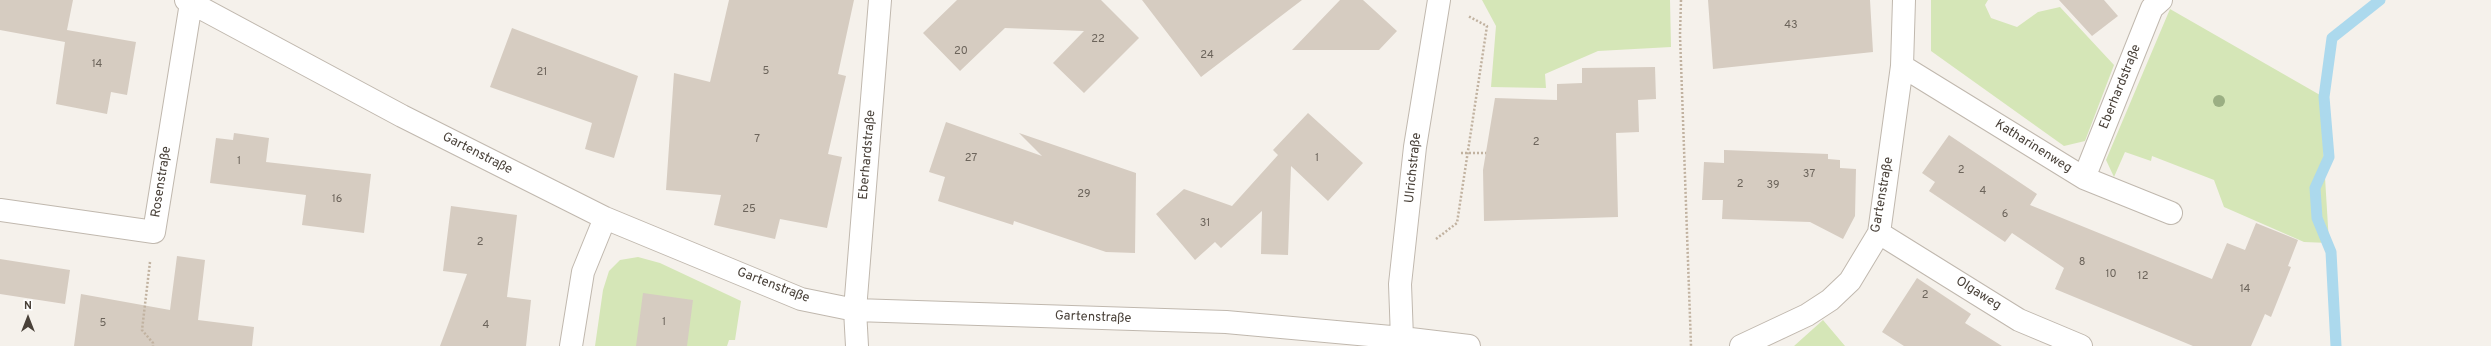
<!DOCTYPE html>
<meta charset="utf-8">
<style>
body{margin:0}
#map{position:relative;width:2491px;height:346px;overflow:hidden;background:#f5f1eb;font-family:Overpass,sans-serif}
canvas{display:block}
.north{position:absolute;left:8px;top:298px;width:40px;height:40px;-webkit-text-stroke:3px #fff;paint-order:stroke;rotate:0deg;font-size:11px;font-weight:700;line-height:16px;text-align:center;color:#494139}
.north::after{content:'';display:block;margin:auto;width:14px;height:18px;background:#494139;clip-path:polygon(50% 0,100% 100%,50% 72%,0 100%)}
</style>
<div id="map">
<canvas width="2491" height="346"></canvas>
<div class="north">N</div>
</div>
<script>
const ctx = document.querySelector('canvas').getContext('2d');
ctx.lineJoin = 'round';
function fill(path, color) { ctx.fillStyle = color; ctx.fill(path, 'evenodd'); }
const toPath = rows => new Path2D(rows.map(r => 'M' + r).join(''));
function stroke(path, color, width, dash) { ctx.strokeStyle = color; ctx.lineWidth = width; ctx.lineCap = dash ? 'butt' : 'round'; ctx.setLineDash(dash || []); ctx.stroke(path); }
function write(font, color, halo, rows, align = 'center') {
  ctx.font = font + ' Overpass,sans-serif'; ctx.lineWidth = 3; ctx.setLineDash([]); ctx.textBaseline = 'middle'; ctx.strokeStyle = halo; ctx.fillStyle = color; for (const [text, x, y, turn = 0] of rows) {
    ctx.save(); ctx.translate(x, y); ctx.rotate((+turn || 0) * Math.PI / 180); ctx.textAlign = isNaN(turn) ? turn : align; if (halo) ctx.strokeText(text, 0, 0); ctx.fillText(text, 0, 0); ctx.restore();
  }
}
fill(toPath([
 [1482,0,1670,0,1671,47,1598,51,1545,74,1546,88,1491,87,1496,26],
 [1931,0,1988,0,1985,5,1991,18,2017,27,2038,12,2060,7,2114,65,2085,141,2064,146,1931,51],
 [2170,9,2320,95,2329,243,2304,242,2224,207,2214,180,2152,156,2151,161,2125,152,2114,177,2106,160],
 [638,257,660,263,741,301,735,340,729,340,727,346,595,346,603,290,609,271,620,260],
 [1823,320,1845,346,1794,346]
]), '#d5e6b7');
stroke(toPath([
 [2336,346,2331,252,2317,218,2315,188,2329,157,2324,97,2332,38,2380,0]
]), '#acd9ed', 11);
fill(toPath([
 [0,0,73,0,67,30,136,42,127,95,111,92,107,114,56,104,65,42,0,30],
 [729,0,854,0,838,74,846,76,828,154,842,157,827,228,780,219,775,239,714,225,721,195,666,190,674,73,710,82],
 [957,0,1101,0,1139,38,1084,93,1053,63,1084,31,1005,28,960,71,923,33],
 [1142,0,1302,0,1201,77],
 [1340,0,1363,0,1397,31,1379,50,1292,50],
 [1708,0,1870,0,1873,52,1713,69],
 [2059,0,2104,0,2118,16,2092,36],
 [512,28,638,76,614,158,585,149,592,123,490,87],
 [1655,67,1656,99,1638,100,1639,132,1616,133,1618,217,1484,221,1483,170,1495,98,1557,100,1557,84,1582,83,1582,68],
 [1308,113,1363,163,1328,201,1291,166,1288,255,1261,254,1262,211,1221,248,1215,242,1195,260,1156,214,1184,189,1232,206,1278,155,1273,150],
 [946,122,1042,156,1019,133,1136,173,1135,253,1106,252,1014,221,1013,225,938,201,945,177,929,172],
 [234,133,269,138,266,162,371,174,364,233,302,225,306,195,210,183,216,138,233,140],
 [1949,135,2037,194,2030,205,2212,279,2227,243,2245,250,2256,223,2298,240,2288,266,2291,267,2271,317,2265,314,2251,346,2193,346,2055,289,2064,268,2012,233,2005,242,1929,191,1935,182,1922,173],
 [1724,150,1828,154,1828,159,1840,160,1840,168,1856,169,1855,216,1843,239,1810,222,1722,219,1723,200,1702,200,1704,162,1724,163],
 [451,206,517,215,507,297,531,300,526,346,440,346,467,274,443,271],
 [177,256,205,260,198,320,254,327,252,346,74,346,81,294,170,310],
 [0,259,70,270,65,304,0,294],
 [1917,278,1971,314,1965,323,2002,346,1904,346,1882,332],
 [643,293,693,300,687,346,636,346]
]), '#d6ccc1');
const minor = toPath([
 [186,0,402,116,605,218,801,299,855,310,1226,322,1402,338,1469,346],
 [1902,66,2084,178,2171,213],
 [2084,178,2152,8,2161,0],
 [0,210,154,232,191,3],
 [1879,233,2019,320,2081,346],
 [1402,338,1400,284,1415,147,1439,0],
 [571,346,583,272,605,218],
 [857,346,855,310,880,0],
 [1741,346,1807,315,1830,300,1850,281,1879,233,1902,66,1904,0]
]);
stroke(minor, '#c0b8ae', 24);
stroke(toPath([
 [1681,0,1680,35,1691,346],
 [1461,153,1486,153],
 [1436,239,1457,223,1487,26,1468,16],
 [150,262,142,330,153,343,153,346]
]), '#c1b2a0', 2.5, [2, 2]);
stroke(minor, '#fff', 22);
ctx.fillStyle = '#9baf83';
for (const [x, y] of [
 [2219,101]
]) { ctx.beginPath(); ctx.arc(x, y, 6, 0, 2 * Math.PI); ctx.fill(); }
write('11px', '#6c645b', null, [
 ["43",1791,26],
 ["22",1098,40],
 ["20",961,52],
 ["24",1207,56],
 ["14",97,65],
 ["5",766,72],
 ["21",542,73],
 ["7",757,140],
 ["2",1536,143],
 ["27",971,159],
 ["1",1317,159],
 ["1",239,162],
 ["2",1961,171],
 ["37",1809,175],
 ["2",1740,185],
 ["39",1773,186],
 ["4",1983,192],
 ["29",1084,195],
 ["16",337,200],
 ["25",749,210],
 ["6",2005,215],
 ["31",1205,224],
 ["2",480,243],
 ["8",2082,263],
 ["10",2111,275],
 ["12",2143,277],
 ["14",2245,290],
 ["2",1925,296],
 ["1",664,323],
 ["5",103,324],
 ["4",486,326]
]);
write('13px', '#494139', '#fff', [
 ["Eberhardstraße",2121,87,-68],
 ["Katharinenweg",2033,147,32],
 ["Gartenstraße",477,154,27],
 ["Eberhardstraße",868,155,-85],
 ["Ulrichstraße",1414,168,-84],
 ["Rosenstraße",162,182,-81],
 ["Gartenstraße",1883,195,-80],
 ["Gartenstraße",773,286,21],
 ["Olgaweg",1978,294,32],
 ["Gartenstraße",1093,318,2]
]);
</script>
